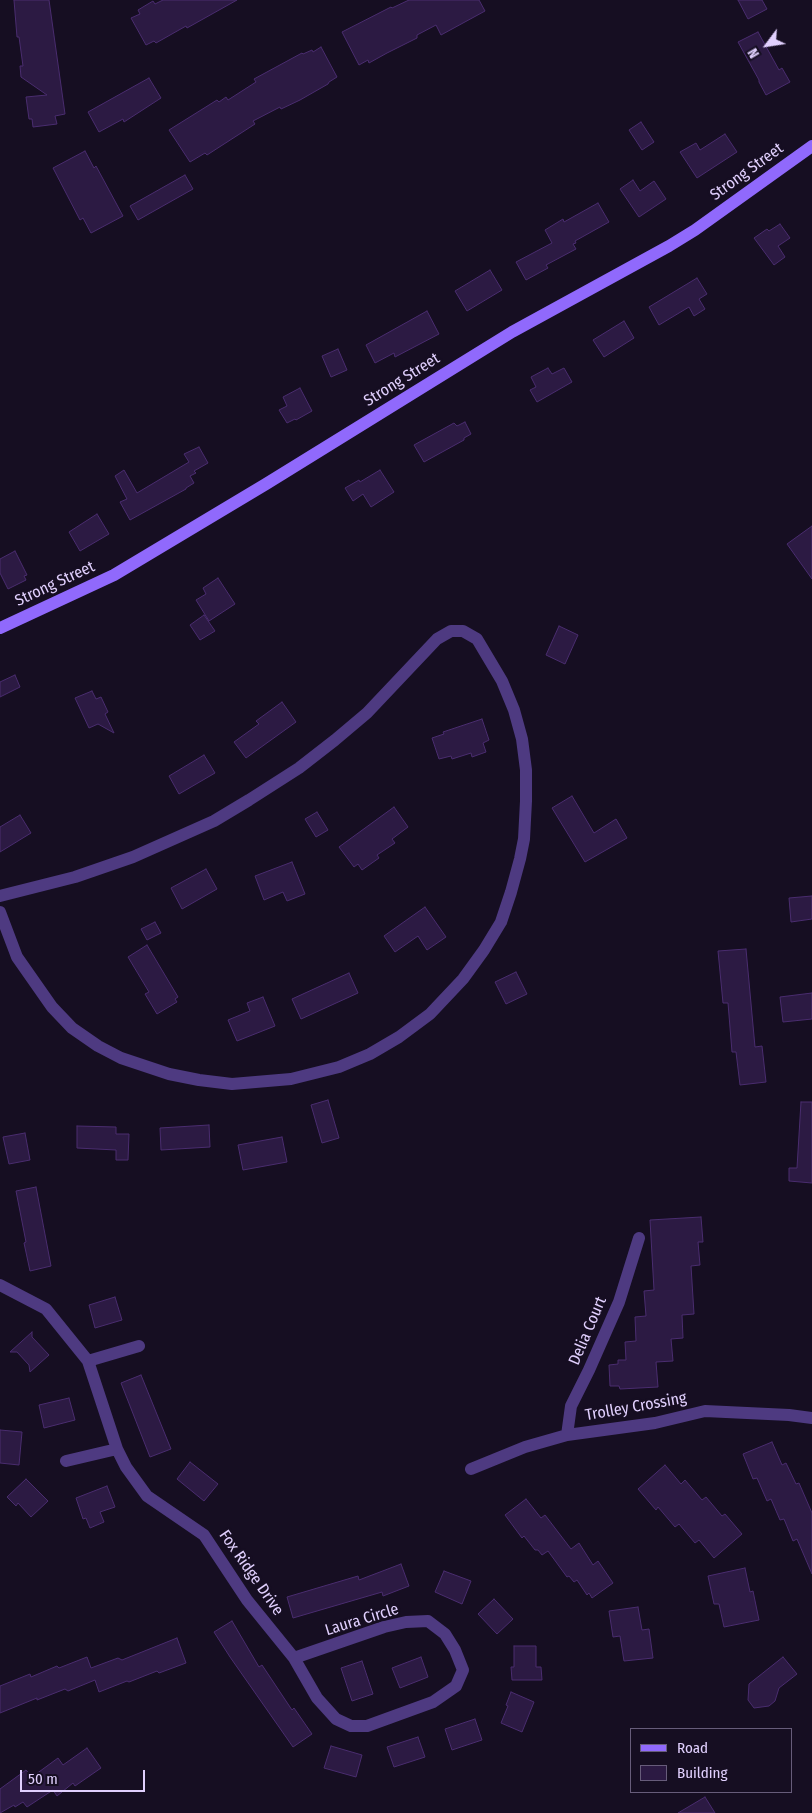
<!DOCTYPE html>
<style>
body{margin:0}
#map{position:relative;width:812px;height:1813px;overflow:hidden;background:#160e22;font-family:"Fira Sans Condensed",sans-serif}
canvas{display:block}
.legend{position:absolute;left:630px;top:1728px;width:162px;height:65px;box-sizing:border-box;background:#160e22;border:1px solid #675c7a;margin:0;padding:6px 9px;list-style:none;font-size:15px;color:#e1d0fe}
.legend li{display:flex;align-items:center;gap:10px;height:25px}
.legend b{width:25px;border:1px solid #675c7a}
.north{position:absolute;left:742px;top:20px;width:50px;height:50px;-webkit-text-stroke:4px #160e22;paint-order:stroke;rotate:239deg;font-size:14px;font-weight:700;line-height:20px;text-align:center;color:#e1d0fe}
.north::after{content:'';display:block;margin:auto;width:18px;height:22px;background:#e1d0fe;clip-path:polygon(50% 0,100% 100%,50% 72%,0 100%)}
.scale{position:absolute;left:20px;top:1770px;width:125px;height:22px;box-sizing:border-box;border:2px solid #e1d0fe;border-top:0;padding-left:6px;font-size:15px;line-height:18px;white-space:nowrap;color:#e1d0fe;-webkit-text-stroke:4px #160e22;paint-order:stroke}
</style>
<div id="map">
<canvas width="812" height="1813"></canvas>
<ul class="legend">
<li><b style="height:6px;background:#9069fc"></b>Road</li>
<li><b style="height:14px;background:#2c1a43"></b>Building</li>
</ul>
<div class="north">N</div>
<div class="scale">50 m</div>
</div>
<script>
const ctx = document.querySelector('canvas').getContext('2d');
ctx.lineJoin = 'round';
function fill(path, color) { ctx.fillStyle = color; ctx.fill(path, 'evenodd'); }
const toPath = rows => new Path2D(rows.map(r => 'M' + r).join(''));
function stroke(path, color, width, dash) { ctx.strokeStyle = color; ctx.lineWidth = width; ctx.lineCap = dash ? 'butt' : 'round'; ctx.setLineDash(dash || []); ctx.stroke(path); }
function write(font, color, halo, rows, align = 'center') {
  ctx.font = font + ' "Fira Sans Condensed",sans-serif'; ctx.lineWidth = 5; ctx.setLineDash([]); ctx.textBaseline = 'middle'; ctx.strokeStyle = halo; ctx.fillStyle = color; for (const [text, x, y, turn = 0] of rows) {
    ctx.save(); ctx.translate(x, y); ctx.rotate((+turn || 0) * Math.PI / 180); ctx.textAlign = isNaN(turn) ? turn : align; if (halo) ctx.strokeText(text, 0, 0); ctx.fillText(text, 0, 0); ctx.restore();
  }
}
const building = toPath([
 [14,0,49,0,65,114,55,116,57,124,33,127,32,119,29,119,26,97,47,95,21,77,20,66,23,66,19,37,17,37,14,0],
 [163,0,237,0,187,28,186,26,156,43,154,41,146,45,131,18,140,14,138,10,153,1,155,4,163,0],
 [409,0,479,0,485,11,441,35,436,25,417,35,417,38,387,53,369,63,368,60,359,65,342,32,391,7,392,8,409,0],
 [738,0,762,0,767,9,748,19,738,0],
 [758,32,779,70,782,68,790,82,766,95,759,82,759,80,738,42,758,32],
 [321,47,337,77,329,82,328,84,300,100,281,109,280,107,253,121,255,124,207,155,205,153,190,162,169,130,217,100,219,102,226,97,228,100,256,82,254,79,302,53,303,54,312,50,313,52,321,47],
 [149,78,161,98,124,122,123,119,99,132,88,112,149,78],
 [641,122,654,142,642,150,629,130,641,122],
 [725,134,737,152,697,178,680,152,696,143,700,150,725,134],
 [85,151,94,168,96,166,123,216,91,233,83,218,80,220,53,168,85,151],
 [185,175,193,189,138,220,130,206,185,175],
 [633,180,640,191,654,181,666,199,639,217,620,189,633,180],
 [598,203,609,222,575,241,576,243,573,244,576,249,546,265,548,268,526,280,516,262,552,243,545,230,563,219,564,222,598,203],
 [780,224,790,238,778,246,785,257,774,265,754,238,767,229,769,231,780,224],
 [490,270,502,290,467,311,455,291,490,270],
 [697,278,707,294,699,299,705,309,694,316,689,307,659,325,649,307,697,278],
 [427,311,439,334,395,357,394,353,375,363,366,345,427,311],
 [624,321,634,338,604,357,593,340,624,321],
 [338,349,347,370,331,377,322,356,338,349],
 [548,368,552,374,564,368,572,382,537,402,530,390,536,387,531,377,548,368],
 [300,388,312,411,296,420,295,419,287,423,279,410,287,406,283,397,300,388],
 [465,422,471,434,464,438,464,440,424,462,414,445,454,423,457,426,465,422],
 [199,447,208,463,194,471,196,473,190,476,194,483,186,488,186,489,130,520,120,502,127,499,115,476,124,470,137,493,189,462,184,454,199,447],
 [380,470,394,492,371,507,363,494,353,501,345,488,359,480,360,482,380,470],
 [97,514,109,534,80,551,69,532,97,514],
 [812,526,812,579,787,544,812,526],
 [15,551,27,575,24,576,26,580,8,589,0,573,0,559,15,551],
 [218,578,235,604,209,621,196,600,206,594,203,588,218,578],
 [204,615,215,631,200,640,190,625,204,615],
 [559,626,578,635,565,664,546,655,559,626],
 [15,675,20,687,0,697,0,682,15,675],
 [92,691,96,699,101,697,108,712,105,714,114,733,98,724,89,728,75,698,92,691],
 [282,702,296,722,246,758,234,742,259,724,256,721,282,702],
 [482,719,489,740,483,743,486,752,472,757,471,753,452,759,451,756,439,759,432,738,444,734,443,732,482,719],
 [204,755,215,773,179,794,169,776,204,755],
 [572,796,594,833,616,819,627,838,585,862,552,808,572,796],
 [394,807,408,827,392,839,395,843,377,855,379,858,362,870,358,864,354,867,339,847,394,807],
 [317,812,328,830,316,837,305,819,317,812],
 [20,815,31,833,0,852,0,827,20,815],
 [292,862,305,894,287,901,283,892,264,900,255,876,292,862],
 [206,869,217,889,182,909,171,888,206,869],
 [812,896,812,919,791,922,789,898,812,896],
 [425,907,446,937,427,950,418,936,395,952,384,936,425,907],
 [155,922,161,933,147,940,141,929,155,922],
 [147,945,178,997,175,999,177,1002,157,1014,145,994,149,992,128,957,147,945],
 [746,949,755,1047,762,1046,766,1082,740,1085,736,1052,732,1052,728,1003,723,1003,718,951,746,949],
 [516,972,527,994,506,1004,495,982,516,972],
 [349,973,358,993,301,1019,292,999,349,973],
 [812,993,812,1019,783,1022,780,997,812,993],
 [263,997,275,1026,237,1041,228,1020,250,1011,247,1003,263,997],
 [328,1100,339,1138,322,1143,311,1105,328,1100],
 [801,1102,812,1102,812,1183,789,1181,789,1168,797,1168,801,1102],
 [209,1125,210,1147,161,1150,160,1128,209,1125],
 [77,1126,116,1127,116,1134,129,1134,128,1160,116,1160,116,1150,77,1148,77,1126],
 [25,1133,30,1160,9,1164,3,1137,25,1133],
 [282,1137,287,1162,243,1170,238,1145,282,1137],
 [36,1187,51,1266,30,1271,24,1243,26,1242,16,1191,36,1187],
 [701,1217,703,1242,698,1242,700,1265,691,1266,694,1314,682,1315,683,1338,671,1339,673,1361,656,1362,658,1387,620,1389,619,1386,610,1386,609,1365,618,1364,618,1360,626,1360,625,1342,636,1341,635,1317,646,1316,644,1291,654,1290,650,1220,701,1217],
 [115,1297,122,1320,95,1328,89,1305,115,1297],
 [32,1332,32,1337,49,1355,30,1372,29,1365,17,1352,10,1352,32,1332],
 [141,1375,171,1449,150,1457,121,1383,141,1375],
 [69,1398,75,1420,44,1428,39,1405,69,1398],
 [0,1430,22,1432,19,1465,0,1463,0,1430],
 [772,1442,782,1465,786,1463,796,1484,799,1483,812,1513,812,1574,797,1539,793,1541,784,1519,780,1520,771,1499,767,1501,757,1478,753,1479,743,1454,772,1442],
 [190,1462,218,1484,204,1501,177,1479,190,1462],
 [665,1465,681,1484,685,1480,702,1500,706,1497,722,1516,725,1514,742,1534,714,1558,699,1540,695,1543,679,1524,675,1527,658,1507,656,1510,638,1489,665,1465],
 [26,1479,48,1501,31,1517,18,1503,16,1506,7,1497,26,1479],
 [107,1486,115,1507,100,1512,104,1522,90,1528,86,1518,83,1519,76,1498,107,1486],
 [526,1499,541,1518,545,1515,571,1549,579,1543,593,1565,598,1561,613,1583,592,1598,589,1593,587,1595,577,1580,574,1582,569,1576,567,1577,548,1551,542,1555,538,1550,535,1550,524,1536,522,1538,505,1515,526,1499],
 [401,1564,409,1586,383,1596,382,1592,293,1618,287,1597,358,1576,359,1580,401,1564],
 [745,1568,750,1592,753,1591,759,1620,724,1627,719,1604,714,1604,708,1576,745,1568],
 [444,1571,471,1581,462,1604,435,1592,444,1571],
 [494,1599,513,1619,497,1634,478,1614,494,1599],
 [638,1607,642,1630,649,1629,653,1658,624,1661,620,1636,613,1637,609,1611,638,1607],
 [232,1621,259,1667,262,1665,292,1710,294,1708,312,1734,293,1747,230,1657,214,1632,232,1621],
 [177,1638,186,1663,159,1673,157,1671,129,1682,127,1681,99,1692,95,1680,68,1691,65,1689,37,1700,37,1698,0,1713,0,1686,30,1674,31,1677,57,1666,59,1668,87,1657,91,1668,118,1658,122,1660,177,1638],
 [514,1646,536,1646,536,1667,541,1667,542,1680,512,1680,511,1667,514,1667,514,1646],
 [421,1657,428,1677,400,1688,392,1668,421,1657],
 [783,1657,797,1674,779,1688,775,1701,769,1706,754,1708,748,1700,749,1684,783,1657],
 [362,1661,373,1694,352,1701,341,1668,362,1661],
 [511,1692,534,1702,522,1732,501,1723,508,1706,506,1705,511,1692],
 [475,1719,482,1740,452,1750,445,1729,475,1719],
 [418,1737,425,1757,394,1767,387,1747,418,1737],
 [331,1746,362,1755,356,1777,324,1768,331,1746],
 [87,1748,101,1768,75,1786,73,1783,57,1796,53,1790,27,1807,23,1802,15,1807,14,1805,0,1813,0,1789,26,1770,32,1777,58,1758,63,1765,87,1748],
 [705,1797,715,1813,678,1813,705,1797]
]);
fill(building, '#2c1a43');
stroke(building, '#4a2d6f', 1);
stroke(toPath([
 [0,896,75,877,133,857,214,821,249,800,299,768,335,740,367,713,437,639,451,631,463,631,477,639,502,681,514,710,522,739,526,770,526,801,524,839,520,859,511,892,501,922,484,950,463,979,430,1014,399,1037,370,1054,339,1067,291,1079,232,1084,199,1080,169,1074,121,1058,98,1046,72,1028,52,1007,17,957,0,912],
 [0,1285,46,1309,88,1361,117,1449,126,1467,147,1496,204,1535,247,1600,294,1658,317,1698,336,1719,351,1726,367,1726,433,1702,456,1686,463,1670,455,1650,445,1634,428,1621,406,1622,384,1627,294,1658],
 [88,1361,139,1346],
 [567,1435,571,1406,589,1370,619,1302,639,1238],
 [66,1461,117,1449],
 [471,1469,525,1447,567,1435,655,1423,705,1411,789,1415,812,1418]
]), '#4e3a81', 12);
stroke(toPath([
 [0,628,114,575,266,484,512,332,669,246,695,230,812,146]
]), '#9069fc', 12);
write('16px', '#e1d0fe', '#160e22', [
 ["Strong Street",747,172,-36],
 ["Strong Street",402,380,-32],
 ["Strong Street",55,584,-25],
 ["Delia Court",588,1331,-67],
 ["Trolley Crossing",636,1407,-10],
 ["Fox Ridge Drive",251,1573,55],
 ["Laura Circle",362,1620,-17]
]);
</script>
